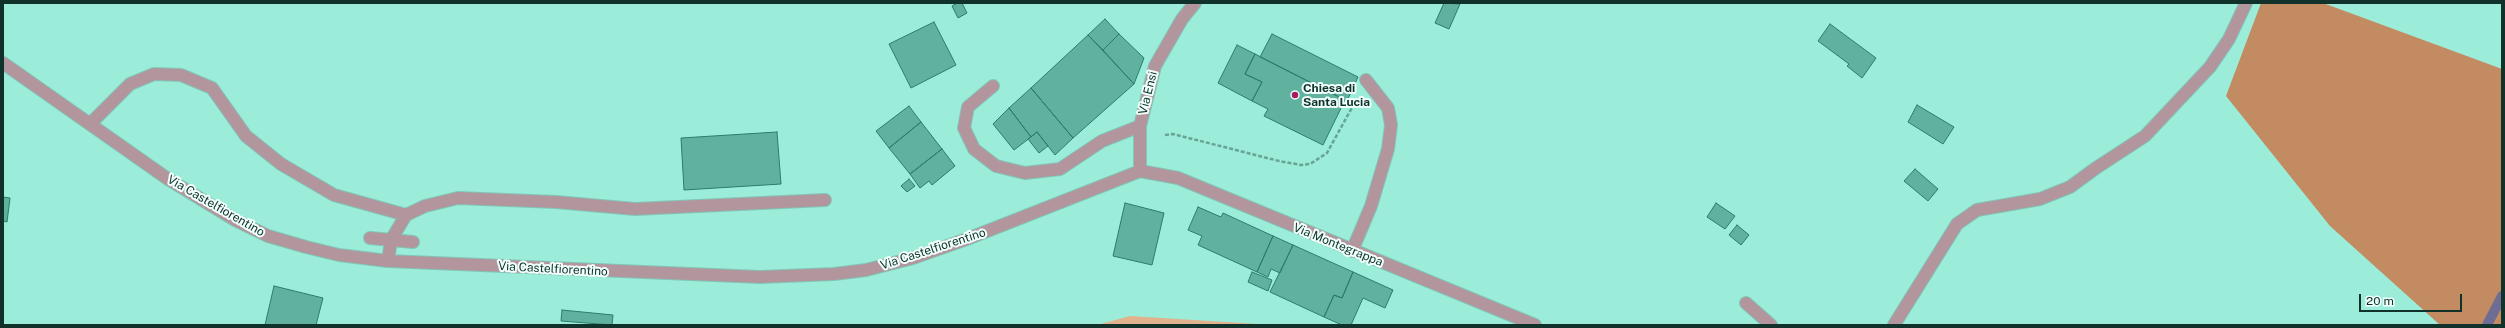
<!DOCTYPE html>
<style>
body{margin:0}
#map{position:relative;width:2505px;height:328px;overflow:hidden;background:#9cecda;font-family:"Public Sans",sans-serif}
canvas{display:block}
.frame{position:absolute;inset:0;border:4px solid #10322b;pointer-events:none}
.scale{position:absolute;left:2359px;top:294px;width:103px;height:18px;box-sizing:border-box;border:2px solid #10322b;border-top:0;padding-left:5px;font-size:12px;line-height:14px;white-space:nowrap;color:#10322b;-webkit-text-stroke:3px #f0fffb;paint-order:stroke}
</style>
<div id="map">
<canvas width="2505" height="328"></canvas>
<div class="frame"></div>
<div class="scale">20 m</div>
</div>
<script>
const ctx = document.querySelector('canvas').getContext('2d');
ctx.lineJoin = 'round';
function fill(path, color) { ctx.fillStyle = color; ctx.fill(path, 'evenodd'); }
const toPath = rows => new Path2D(rows.map(r => 'M' + r).join(''));
function stroke(path, color, width, dash) { ctx.strokeStyle = color; ctx.lineWidth = width; ctx.lineCap = dash ? 'butt' : 'round'; ctx.setLineDash(dash || []); ctx.stroke(path); }
function write(font, color, halo, rows, align = 'center') {
  ctx.font = font + ' "Public Sans",sans-serif'; ctx.lineWidth = 4; ctx.setLineDash([]); ctx.textBaseline = 'middle'; ctx.strokeStyle = halo; ctx.fillStyle = color; for (const [text, x, y, turn = 0] of rows) {
    ctx.save(); ctx.translate(x, y); ctx.rotate((+turn || 0) * Math.PI / 180); ctx.textAlign = isNaN(turn) ? turn : align; if (halo) ctx.strokeText(text, 0, 0); ctx.fillText(text, 0, 0); ctx.restore();
  }
}
fill(toPath([
 [1130,316,1274,325,1097,325]
]), '#e1b28e');
fill(toPath([
 [2261,3,2323,3,2502,69,2502,325,2440,325,2330,226,2226,96]
]), '#c28b61');
stroke(toPath([
 [2487,325,2502,296]
]), '#6f6d94', 10);
const building = toPath([
 [957,3,962,3,967,13,958,18,952,6,957,3],
 [1444,3,1460,4,1449,29,1435,23,1444,3],
 [1105,19,1119,34,1103,50,1088,35,1105,19],
 [934,22,956,65,911,88,889,44,934,22],
 [1830,24,1876,58,1862,78,1847,66,1849,64,1818,41,1830,24],
 [1119,34,1144,58,1134,84,1103,50,1119,34],
 [1272,34,1358,77,1347,101,1260,57,1272,34],
 [1088,35,1134,84,1073,138,1031,88,1088,35],
 [1237,45,1255,54,1245,74,1262,82,1252,101,1218,83,1237,45],
 [1255,54,1345,100,1323,145,1264,116,1268,109,1252,101,1262,82,1245,74,1255,54],
 [1031,88,1073,138,1055,155,1037,132,1031,137,1009,108,1031,88],
 [1917,105,1954,127,1943,144,1908,122,1917,105],
 [909,106,921,122,889,148,876,131,909,106],
 [1009,108,1031,137,1014,150,993,124,1009,108],
 [921,122,942,149,910,174,889,148,921,122],
 [777,132,781,184,684,190,681,138,777,132],
 [1037,132,1048,146,1039,153,1028,139,1037,132],
 [942,149,955,166,932,185,929,181,920,188,910,174,942,149],
 [1915,169,1938,189,1928,201,1904,181,1915,169],
 [909,179,915,186,907,192,901,186,909,179],
 [3,197,10,198,7,222,3,221,3,197],
 [1125,203,1164,213,1152,265,1113,256,1125,203],
 [1716,203,1735,216,1725,229,1707,217,1716,203],
 [1198,207,1221,217,1223,213,1273,236,1257,272,1198,245,1202,236,1188,230,1198,207],
 [1737,225,1749,235,1741,245,1729,235,1737,225],
 [1273,236,1293,245,1280,273,1271,269,1268,277,1257,272,1273,236],
 [1293,245,1353,272,1342,298,1334,295,1324,317,1270,292,1293,245],
 [1252,272,1272,280,1268,291,1248,282,1252,272],
 [1353,272,1393,290,1385,308,1363,298,1351,325,1342,325,1324,317,1334,295,1342,298,1353,272],
 [274,286,323,298,316,325,265,325,274,286],
 [562,310,613,315,612,325,561,321,562,310]
]);
fill(building, '#61b19f');
stroke(building, '#2a7d6d', 1);
const minor = toPath([
 [3,63,168,179,235,220,268,236,306,247,339,255,388,261,760,277,834,274,866,270,913,258,967,239,1140,171],
 [993,86,968,107,964,128,974,149,996,166,1025,173,1060,169,1102,141,1140,126],
 [90,124,130,84,154,74,181,75,212,88,246,136,281,164,334,195,406,215],
 [1140,171,1178,178,1535,325],
 [1140,171,1140,126,1155,66,1182,19,1195,3],
 [370,238,413,242],
 [1352,251,1371,206,1388,149,1391,125,1388,108,1366,80],
 [388,261,391,240,406,215,425,206,458,198,556,202,635,209,825,200],
 [1746,303,1771,325],
 [1894,325,1957,224,1977,210,2040,199,2070,187,2096,168,2145,136,2210,67,2229,39,2246,3]
]);
stroke(minor, '#80c7b7', 14);
stroke(toPath([
 [1165,135,1173,134,1279,161,1301,165,1310,164,1327,153,1354,104]
]), '#66a496', 2.5, [4, 2]);
stroke(minor, '#b2959d', 12);
for (const [x, y, r, color] of [
 [1295,95,4,"#a81c5f"]
]) { const dot = new Path2D(); dot.arc(x, y, r, 0, 2 * Math.PI); ctx.fillStyle = color; ctx.fill(dot); stroke(dot, '#f0fffb', 1.5); }
write('bold 12px', '#10322b', '#f0fffb', [
 ["Chiesa di",1303,88],
 ["Santa Lucia",1303,102]
], 'left');
write('12px', '#10322b', '#f0fffb', [
 ["Via Ensi",1148,93,-76],
 ["Via Castelfiorentino",216,206,30],
 ["Via Montegrappa",1338,245,22],
 ["Via Castelfiorentino",933,249,-18],
 ["Via Castelfiorentino",553,269,3]
]);
</script>
